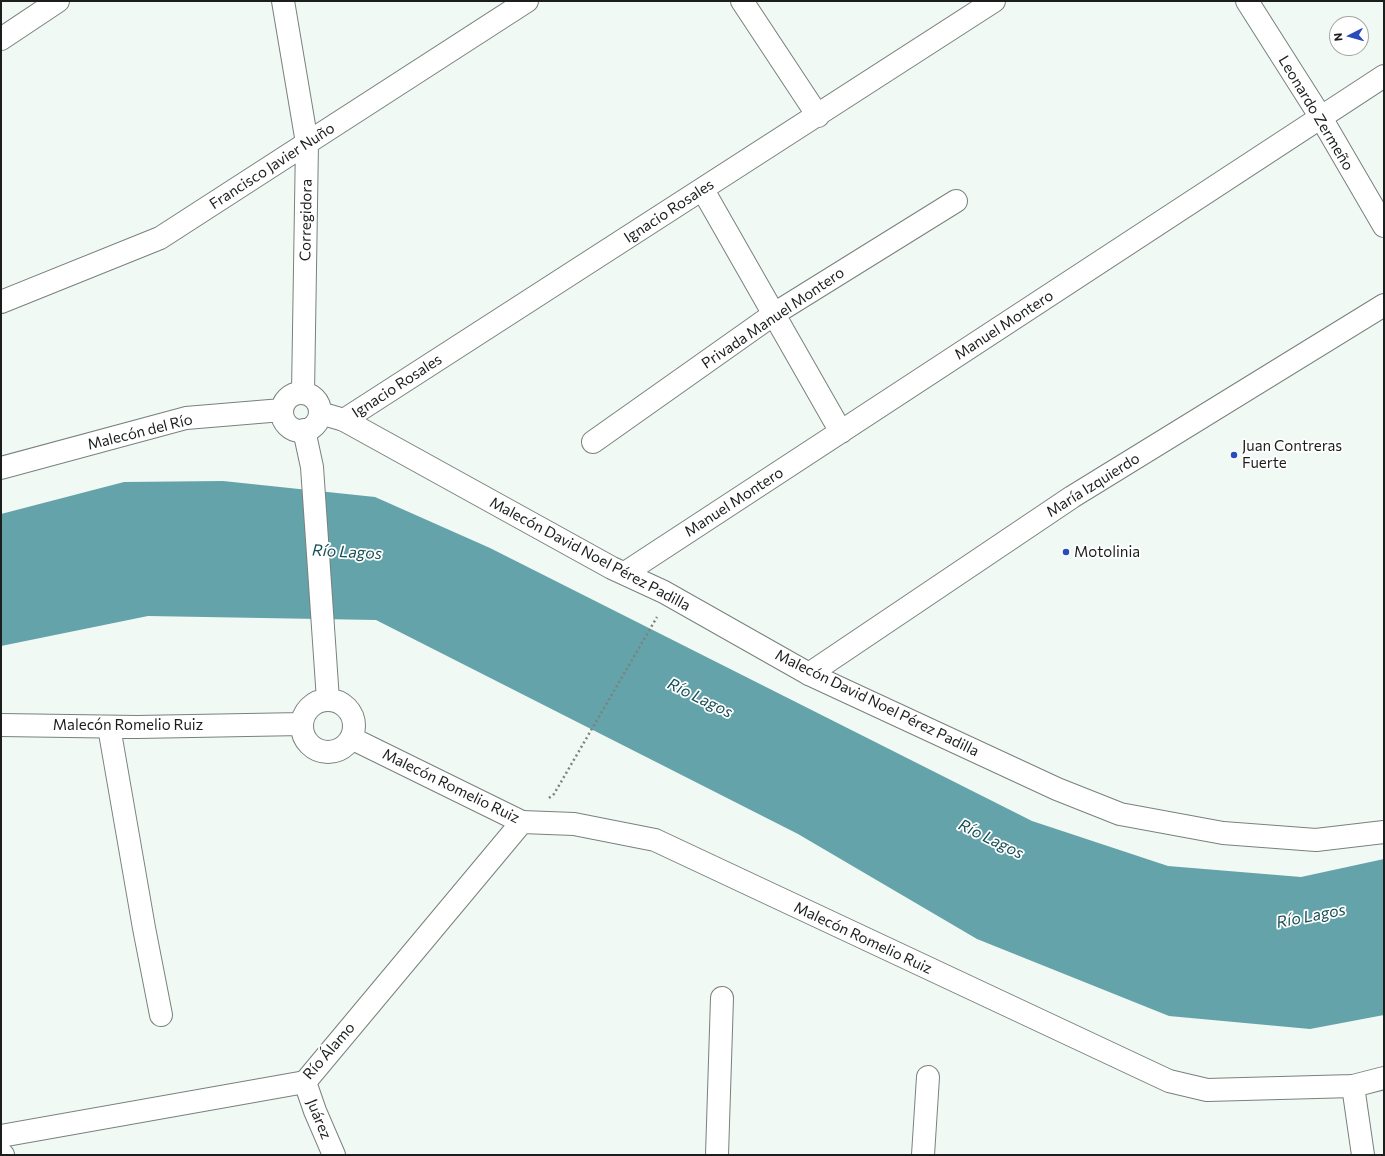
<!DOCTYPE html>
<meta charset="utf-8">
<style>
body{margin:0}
#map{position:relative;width:1385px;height:1156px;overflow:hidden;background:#f0f9f4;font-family:Commissioner,sans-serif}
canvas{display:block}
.frame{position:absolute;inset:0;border:2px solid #1b1e1d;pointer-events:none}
.north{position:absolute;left:1329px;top:16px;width:40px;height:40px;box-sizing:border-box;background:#fff;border:1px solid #a4a5a5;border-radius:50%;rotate:264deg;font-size:11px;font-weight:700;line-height:16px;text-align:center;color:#1b1e1d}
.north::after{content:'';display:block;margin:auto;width:14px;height:18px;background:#284cbb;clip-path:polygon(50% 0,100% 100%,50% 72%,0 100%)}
</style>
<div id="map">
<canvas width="1385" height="1156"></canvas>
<div class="frame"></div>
<div class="north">N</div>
</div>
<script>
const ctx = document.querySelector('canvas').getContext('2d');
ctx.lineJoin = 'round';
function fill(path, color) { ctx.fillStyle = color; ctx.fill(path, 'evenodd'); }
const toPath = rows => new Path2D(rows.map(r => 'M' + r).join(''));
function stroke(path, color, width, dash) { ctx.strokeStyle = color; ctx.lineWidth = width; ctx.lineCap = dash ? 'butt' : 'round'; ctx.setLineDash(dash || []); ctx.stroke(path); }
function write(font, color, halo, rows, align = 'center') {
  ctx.font = font + ' Commissioner,sans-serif'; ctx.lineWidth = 3.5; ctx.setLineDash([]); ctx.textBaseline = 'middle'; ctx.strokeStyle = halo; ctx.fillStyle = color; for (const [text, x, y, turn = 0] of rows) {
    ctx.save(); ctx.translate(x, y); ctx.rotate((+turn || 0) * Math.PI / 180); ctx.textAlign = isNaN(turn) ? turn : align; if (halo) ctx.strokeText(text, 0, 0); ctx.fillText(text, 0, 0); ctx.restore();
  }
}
fill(toPath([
 [223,481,375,497,490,548,1032,821,1168,866,1301,877,1384,859,1384,1015,1310,1029,1169,1016,977,939,798,834,376,620,148,616,1,646,1,514,124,482]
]), '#64a3aa');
const minor = toPath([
 [283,1,307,143,303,393],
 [742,1,818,116],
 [1,39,58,1],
 [703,190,841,432],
 [1,302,160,238,527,1],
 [344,420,994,1],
 [304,430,312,467,328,700],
 [593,442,774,314,956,201],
 [625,573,1384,76],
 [809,674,1072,497,1384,305],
 '302 726a26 26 0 1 1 52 0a26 26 0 1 1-52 0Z',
 [1,725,137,727,302,724],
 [109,727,144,928,161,1015],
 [351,738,522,822],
 [1353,1086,1363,1155],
 [1,1136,305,1082],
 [1,1153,3,1155],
 [717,1155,722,998],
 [923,1155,928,1077]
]);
const tertiary = toPath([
 [1247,1,1320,116,1384,226],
 '282 412a19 19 0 1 1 38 0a19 19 0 1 1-38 0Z',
 [320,413,344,420,612,568,664,592,809,674,1057,789,1120,814,1223,833,1316,840,1384,832],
 [1,468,186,418,282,410],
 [334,1155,315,1111,305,1082,522,822,574,824,655,840,1169,1081,1207,1090,1353,1086,1384,1078]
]);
stroke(minor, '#79817d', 24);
stroke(tertiary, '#79817d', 24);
stroke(toPath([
 [549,798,554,794,657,617]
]), '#7c827f', 2.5, [2, 3]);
stroke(minor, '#fff', 22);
stroke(tertiary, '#fff', 22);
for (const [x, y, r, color] of [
 [1234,455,4,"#284cbb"],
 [1066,552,4,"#284cbb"]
]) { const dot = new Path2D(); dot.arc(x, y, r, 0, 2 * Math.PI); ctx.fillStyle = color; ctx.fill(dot); stroke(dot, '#fff', 1.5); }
write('15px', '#1b1e1d', '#fff', [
 ["Leonardo Zermeño",1316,113,59],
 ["Francisco Javier Nuño",272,166,-33],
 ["Ignacio Rosales",669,211,-33],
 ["Corregidora",306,220,-89],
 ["Privada Manuel Montero",773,318,-34],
 ["Manuel Montero",1004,325,-33],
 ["Ignacio Rosales",397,386,-33],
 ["Malecón del Río",140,432,-14],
 ["María Izquierdo",1093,485,-32],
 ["Manuel Montero",734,502,-33],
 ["Malecón David Noel Pérez Padilla",590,554,28],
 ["Malecón David Noel Pérez Padilla",877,703,26],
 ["Malecón Romelio Ruiz",128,725],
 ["Malecón Romelio Ruiz",451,786,26],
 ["Malecón Romelio Ruiz",863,938,25],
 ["Río Álamo",329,1051,-49],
 ["Juárez",319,1119,68]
]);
write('15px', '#1b1e1d', '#fff', [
 ["Juan Contreras",1242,446],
 ["Fuerte",1242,463],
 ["Motolinia",1074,552]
], 'left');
write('italic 16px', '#175055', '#fff', [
 ["Río Lagos",347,552,3],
 ["Río Lagos",700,698,26],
 ["Río Lagos",991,839,26],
 ["Río Lagos",1311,916,-11]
]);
</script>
